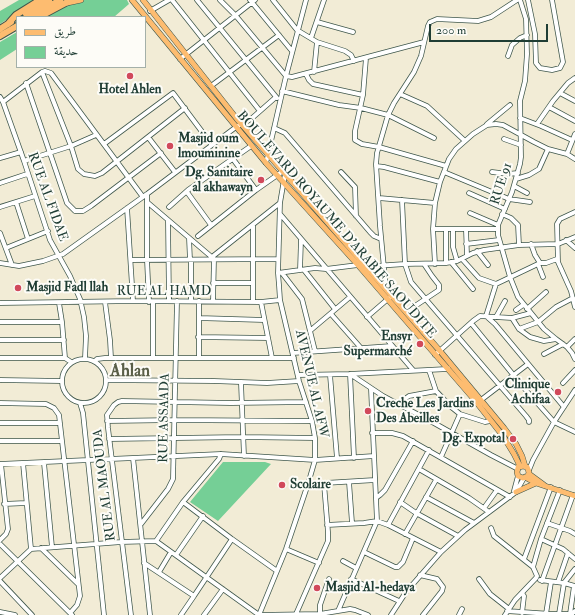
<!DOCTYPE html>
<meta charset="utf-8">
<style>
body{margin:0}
#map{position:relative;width:575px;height:615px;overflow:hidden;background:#f2ecd6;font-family:"IM FELL Double Pica",Amiri,serif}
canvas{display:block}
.legend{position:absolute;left:16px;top:16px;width:130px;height:52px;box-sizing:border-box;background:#fdfcf7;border:1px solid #a4b0a9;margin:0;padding:5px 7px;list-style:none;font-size:12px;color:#1f3d34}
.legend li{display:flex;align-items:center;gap:8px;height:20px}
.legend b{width:20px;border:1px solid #a4b0a9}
.scale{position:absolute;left:429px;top:24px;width:119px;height:18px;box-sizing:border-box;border:2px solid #1f3d34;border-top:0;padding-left:5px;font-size:12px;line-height:14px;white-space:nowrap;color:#1f3d34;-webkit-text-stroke:3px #fdfcf7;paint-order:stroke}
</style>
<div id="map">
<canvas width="575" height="615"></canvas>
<ul class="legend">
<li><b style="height:5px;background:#fdbc70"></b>طريق</li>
<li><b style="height:11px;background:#75cf96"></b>حديقة</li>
</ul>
<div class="scale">200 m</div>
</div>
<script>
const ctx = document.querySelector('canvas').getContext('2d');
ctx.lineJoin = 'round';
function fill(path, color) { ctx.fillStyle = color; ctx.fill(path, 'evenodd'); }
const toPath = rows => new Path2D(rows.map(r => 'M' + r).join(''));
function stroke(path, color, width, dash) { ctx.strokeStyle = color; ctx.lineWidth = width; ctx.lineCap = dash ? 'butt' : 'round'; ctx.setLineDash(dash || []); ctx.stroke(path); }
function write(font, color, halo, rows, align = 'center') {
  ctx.font = font + ' "IM FELL Double Pica",serif'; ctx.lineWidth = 4; ctx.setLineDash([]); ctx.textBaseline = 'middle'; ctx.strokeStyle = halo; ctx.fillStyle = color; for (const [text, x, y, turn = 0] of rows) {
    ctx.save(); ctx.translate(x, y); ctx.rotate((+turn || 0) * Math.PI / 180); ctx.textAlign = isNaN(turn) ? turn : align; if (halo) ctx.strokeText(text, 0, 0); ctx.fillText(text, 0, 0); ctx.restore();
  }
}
fill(toPath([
 [19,0,36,0,0,24,0,11],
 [77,0,127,0,129,4,114,17,42,17],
 [17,32,17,49,0,60,0,42],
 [223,462,265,462,271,464,218,521,190,502]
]), '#75cf96');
const minor = toPath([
 [172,0,260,111],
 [197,0,277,98],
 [220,0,236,16,286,76,292,77,424,42],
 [250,0,292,51],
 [273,0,297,30,317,42,345,51,351,55,354,61],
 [520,0,526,19,527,54,525,81,520,101,521,157,520,164,512,192,498,225,498,235,510,277,518,297,544,329,556,339,567,347,572,353,575,359],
 [528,0,535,34,536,63,540,68,552,70,560,68,563,62,552,0],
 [150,11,169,0],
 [317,22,353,32],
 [311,38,324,0],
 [508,56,512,45,520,38,527,35],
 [366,58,363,95,355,131,355,140,362,144,379,147,446,166],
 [180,59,255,0],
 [42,72,71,146,78,169,84,174,95,176,102,173,185,108],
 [314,72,317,42],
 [306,74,309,80,313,84,363,95],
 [26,83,67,203,75,211,83,211,91,206,161,153],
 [211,86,279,35],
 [282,91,339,105,361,108,388,115,434,138],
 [560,93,575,101],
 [400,94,427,106,465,141],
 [0,97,3,102,24,161,50,240,70,276,80,299,84,317,86,336,85,358],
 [3,102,42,72,45,71,51,73,143,197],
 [549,107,575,121],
 [520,118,541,126,572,140],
 [487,124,510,105],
 [537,124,553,101,568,83,575,78],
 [274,128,285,133,370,232,374,236,381,239],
 [148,137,175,172],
 [504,139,521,145],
 [104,144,173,93,212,145],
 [567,154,575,134],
 [0,158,21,152],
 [233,159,256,190],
 [24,161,71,146,96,135],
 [266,163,286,76,306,0],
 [376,166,384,167,440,182],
 [341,172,355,187,356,216],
 [444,172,509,199,530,202],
 [492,172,508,174,518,173],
 [516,179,529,175,539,169,548,149],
 [0,183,27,174],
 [514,186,527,193],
 [187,192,211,225],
 [469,193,505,209],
 [147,194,147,260,149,302],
 [379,198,435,203],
 [402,200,405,264,411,282,526,416,529,420,529,422],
 [16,202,28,239],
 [147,202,214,259,213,301],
 [0,207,35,196],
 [169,207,188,190,251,146],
 [127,208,133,301],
 [575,212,560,219,557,224,558,262,571,291,575,307],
 [470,213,498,225],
 [280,214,413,370],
 [502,214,511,218,518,225,519,245],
 [168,221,169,301],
 [433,229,497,229],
 [453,229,453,247,457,261],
 [466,230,467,255],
 [0,233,12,265],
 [198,236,256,190,283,171],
 [189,238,190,260],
 [566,240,575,248],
 [466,244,499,240],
 [531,244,535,255,540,263],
 [6,248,48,231],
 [477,251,488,265],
 [212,257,280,203],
 [462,259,479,278,496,284],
 [131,260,278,259],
 [191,260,191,301],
 [451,262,473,289],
 [0,263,19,266,43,261,63,254,147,194,236,127,251,119,276,97],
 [446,263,446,229],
 [435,264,433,229,435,203,440,182,449,159,456,149,473,134,487,125,496,124,503,125,534,142,548,149,567,154,575,159],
 [538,264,543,277],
 [300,270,301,240],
 [304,270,335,309],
 [278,273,315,268,326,269,358,265,375,266,405,264,446,263,457,261,473,253,484,250,519,245,558,244,575,237],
 [282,273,302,299,315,351],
 [213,283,253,283],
 [386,289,380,226,376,164,377,153,388,115,394,103,414,72,421,56,428,26,430,22,437,19,478,21,491,17,517,0],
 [105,302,110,340,111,358],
 [153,302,153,358],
 [253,302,253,225],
 [261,302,272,358],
 [0,303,133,301,261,302,280,300],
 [59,303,62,322,65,358],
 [527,309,546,292],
 [516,310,523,305],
 [406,312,439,290,439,285,432,276,424,264],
 [331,314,361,348],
 [486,316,495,324,564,407],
 [486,316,496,284,540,263,546,263,557,259],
 [367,317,389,298],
 [496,317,505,301],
 [199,318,264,320],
 [512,318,519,329,530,337,544,341,556,339],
 [0,322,62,322],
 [471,323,524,388,554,422,575,432],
 [519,329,538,322,556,307,573,298],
 [311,330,350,297],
 [198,337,268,338],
 [0,340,64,340],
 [567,347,575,339],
 [293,353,392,346],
 [544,354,563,344],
 [435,355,473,321,480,316,512,318,531,313],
 [0,358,65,358,71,362],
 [199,358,199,301],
 '62 381a22 22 0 1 1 44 0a22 22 0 1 1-44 0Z',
 [95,361,97,359,105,358,294,358],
 [429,370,436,391,450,406,460,414,485,422,490,421],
 [350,374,383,396,434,423,491,455,518,469],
 [350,374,354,458],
 [298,375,350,374,447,369,448,368],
 [330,375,337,458],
 [0,380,61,381],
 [106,380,214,381,267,383,299,381],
 [241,383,244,456],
 [563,383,575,370],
 [481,400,528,364],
 [0,403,46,404,54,408,59,415,80,596,77,605,70,613],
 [80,403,83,413,104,615],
 [398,404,409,396,436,391],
 [107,421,175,420,312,421],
 [0,423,60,423],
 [372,433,392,433,403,436,510,497],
 [109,439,242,437,315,438],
 [0,441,62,441],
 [441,457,460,414],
 [133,458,150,615],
 [23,463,31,549],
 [44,463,52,547],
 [0,464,221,454,315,460,374,456],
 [419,469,469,498,489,512],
 [529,470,533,460,554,422,575,390],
 [349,482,352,523],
 [308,484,375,480],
 [514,491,518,476],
 [426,497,474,523],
 [376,498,380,495,385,490,413,441],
 [183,502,232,539,277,571],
 [400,502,416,513,458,536],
 [4,504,26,503],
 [484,508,497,490],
 [547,523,570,531,575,534],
 [141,524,168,489,173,479,177,301],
 [327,525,364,523,377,521,388,525,441,552],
 [388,525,429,450],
 [491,528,494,536,533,567,537,576,536,578,515,600,505,615],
 [405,534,436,480],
 [541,539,563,549,575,559],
 [0,540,6,534,8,529,1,464],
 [156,541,183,502,219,459,221,454],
 [0,544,72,615],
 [41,548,78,584],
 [286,549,319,563],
 [364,552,395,567,398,567,403,562,413,538],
 [176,555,203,516],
 [524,559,551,487],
 [343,561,356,568],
 [144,563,194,596,181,615],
 [533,567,541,539,560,490],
 [159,572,171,552],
 [420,575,437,579,443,587,442,591,423,615],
 [0,578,31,549,121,542,156,541,259,615,320,614,350,609,355,610,368,615],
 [351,579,399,601],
 [479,579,490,594,509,609],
 [540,580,564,583,575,586],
 [0,581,32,615],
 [542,581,573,495],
 [558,582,568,553],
 [194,596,232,539],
 [338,611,377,521,371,389],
 [507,611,551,614,572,614,575,611],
 [0,612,15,615],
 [522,613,524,596,522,593],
 [296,614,328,541,328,532,324,484],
 [546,614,551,582],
 [559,614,564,583,575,569],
 [570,614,574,586],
 [131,615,108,428,107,415,114,405,118,402,122,401,231,403,306,402],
 [204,615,223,589],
 [259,615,286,549,308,484,315,460,315,438,312,421,299,381,280,300,279,285,278,273,280,203,285,174],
 [320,615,320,605,329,579],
 [391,615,406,592,441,552,465,530,516,492,524,478],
 [459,615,462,609]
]);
const major = toPath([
 [132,0,266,163,358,265,473,398,503,436,514,454,519,464,517,472,518,476,523,478,528,476,529,472,527,467,523,466,519,467],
 [143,0,237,119,440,351,504,428,516,444,522,456,525,466],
 [67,3,81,0],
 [529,474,544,485],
 [525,477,536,483,575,496],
 [516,492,536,483]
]);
const highway = toPath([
 [26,14,49,0],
 [31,17,60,0],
 [39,17,71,0],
 [8,24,16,15,40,0],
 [0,29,11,22],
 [0,36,17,26]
]);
stroke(minor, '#3f574c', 5.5);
stroke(major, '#3f574c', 6);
stroke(highway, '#3f574c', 8);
stroke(minor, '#fff', 4);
stroke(major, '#fdbc70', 5);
stroke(highway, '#fdbc70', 6);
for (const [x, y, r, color] of [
 [130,76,4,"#d1495b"],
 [170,146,4,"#d1495b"],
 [261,180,4,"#d1495b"],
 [18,288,4,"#d1495b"],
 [420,344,4,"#d1495b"],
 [558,392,4,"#d1495b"],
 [368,411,4,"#d1495b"],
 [513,439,4,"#d1495b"],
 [282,485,4,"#d1495b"],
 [317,588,4,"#d1495b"]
]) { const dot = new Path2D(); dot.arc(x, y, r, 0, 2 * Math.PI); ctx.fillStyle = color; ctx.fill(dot); stroke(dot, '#fdfcf7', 1.5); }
write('bold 13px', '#1f3d34', '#fdfcf7', [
 ["Hotel Ahlen",130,90,"center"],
 ["Masjid oum",178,139],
 ["lmouminine",178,154],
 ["Dg. Sanitaire",253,173,"right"],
 ["al akhawayn",253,188,"right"],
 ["Masjid Fadl llah",26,288],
 ["Ensyr",412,337,"right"],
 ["Supermarché",412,352,"right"],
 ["Clinique",550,385,"right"],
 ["Achifaa",550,400,"right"],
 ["Creche Les Jardins",376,404],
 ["Des Abeilles",376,419],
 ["Dg. Expotal",505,439,"right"],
 ["Scolaire",290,485],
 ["Masjid Al-hedaya",325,588]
], 'left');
write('13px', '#1f3d34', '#fdfcf7', [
 ["RUE 91",502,184,-72],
 ["RUE AL FIDAE",47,197,70],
 ["BOULEVARD ROYAUME D'ARABIE SAOUDITE",336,225,49],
 ["RUE AL HAMD",164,292],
 ["AVENUE AL AFW",311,384,77],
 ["RUE ASSAADA",165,418,-89],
 ["RUE AL MAOUDA",105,485,-97]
]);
write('bold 17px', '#5a5f48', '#fdfcf7', [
 ["Ahlan",130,372]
]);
</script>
